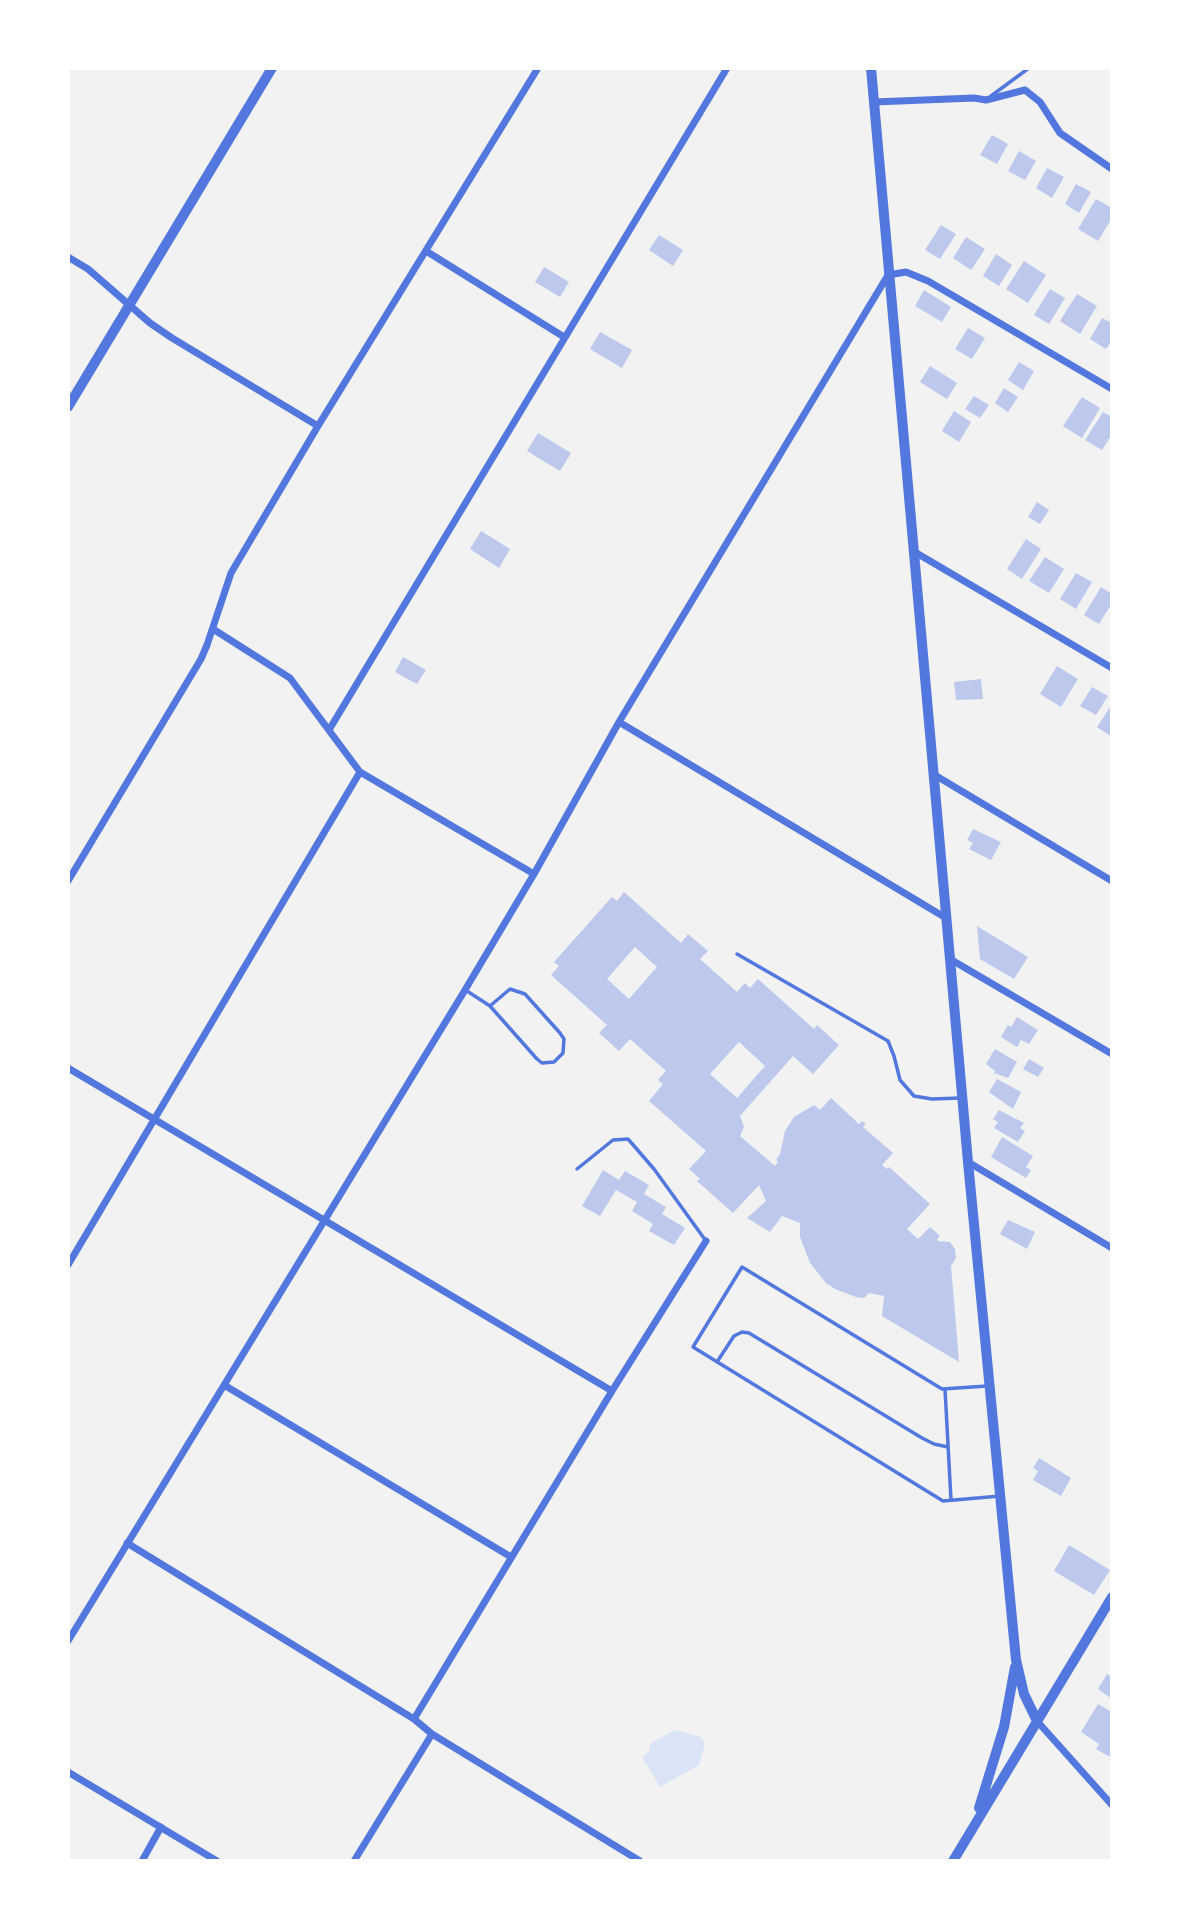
<!DOCTYPE html>
<style>
body{margin:0}
#map{position:relative;width:1180px;height:1929px;overflow:hidden;background:#f2f2f2;font-family:Raleway,sans-serif}
canvas{display:block}
.frame{position:absolute;inset:0;border:70px solid #fff;pointer-events:none}
</style>
<div id="map">
<canvas width="1180" height="1929"></canvas>
<div class="frame"></div>
</div>
<script>
const ctx = document.querySelector('canvas').getContext('2d');
ctx.lineJoin = 'round';
function fill(path, color) { ctx.fillStyle = color; ctx.fill(path, 'evenodd'); }
const toPath = rows => new Path2D(rows.map(r => 'M' + r).join(''));
function stroke(path, color, width, dash) { ctx.strokeStyle = color; ctx.lineWidth = width; ctx.lineCap = dash ? 'butt' : 'round'; ctx.setLineDash(dash || []); ctx.stroke(path); }
fill(toPath([
 [675,1730,701,1737,705,1744,699,1765,660,1787,642,1757,649,1752,651,1743]
]), '#dbe4f7');
fill(toPath([
 [992,135,1008,144,997,164,980,155],
 [1019,151,1036,161,1025,180,1008,171],
 [1047,168,1064,177,1052,198,1036,188],
 [1076,184,1091,192,1079,213,1065,204],
 [1096,199,1112,208,1112,218,1098,241,1078,229],
 [941,225,956,234,940,259,925,250],
 [659,235,683,250,673,266,649,250],
 [966,237,985,249,971,270,953,258],
 [996,254,1012,265,999,286,983,276],
 [1024,261,1046,275,1028,303,1006,289],
 [544,267,569,282,560,297,535,282],
 [1050,289,1065,298,1049,324,1034,315],
 [924,290,951,307,942,322,915,306],
 [1077,294,1097,306,1080,334,1060,321],
 [1102,318,1112,323,1112,340,1106,349,1090,339],
 [968,328,985,338,972,359,955,349],
 [600,332,632,350,622,368,590,349],
 [1019,362,1034,371,1023,390,1008,380],
 [930,366,957,383,947,399,920,382],
 [1004,388,1018,397,1008,412,995,403],
 [974,396,989,405,980,418,965,409],
 [1082,397,1100,408,1082,438,1063,426],
 [954,411,971,422,959,442,942,431],
 [1103,412,1112,417,1112,434,1102,450,1085,440],
 [538,433,571,453,560,471,527,451],
 [1037,502,1049,510,1040,524,1028,517],
 [481,531,510,549,499,568,470,549],
 [1026,539,1041,549,1022,579,1007,569],
 [1045,557,1064,569,1049,593,1029,581],
 [1076,573,1092,582,1076,609,1060,599],
 [1101,587,1112,594,1112,603,1099,624,1084,615],
 [403,657,426,670,417,684,395,672],
 [1057,666,1078,679,1061,707,1040,694],
 [981,679,983,699,956,700,954,682],
 [1092,687,1108,696,1096,715,1080,706],
 [1112,704,1112,737,1097,727],
 [973,829,1001,842,991,860,969,849,973,843,967,840],
 [624,892,681,943,688,934,708,951,700,959,737,992,745,983,750,988,758,979,814,1029,817,1025,839,1045,813,1074,793,1056,740,1116,744,1127,740,1136,775,1166,778,1162,776,1160,780,1154,785,1131,794,1117,814,1105,820,1110,831,1098,859,1124,862,1121,866,1124,863,1127,893,1153,882,1165,887,1169,889,1167,930,1204,907,1229,918,1239,930,1227,940,1236,937,1239,938,1241,950,1242,955,1249,956,1258,951,1266,959,1362,882,1316,884,1296,869,1293,864,1298,856,1297,835,1289,826,1283,810,1263,800,1237,800,1223,782,1216,770,1232,747,1218,766,1201,759,1185,733,1213,697,1181,700,1179,689,1169,706,1151,649,1101,663,1084,658,1080,666,1071,630,1039,619,1051,599,1033,607,1025,551,975,559,966,554,962,612,897,617,901],
 [635,947,657,967,629,999,607,979],
 [739,1042,765,1066,737,1098,710,1074],
 [977,926,1028,957,1014,979,980,959],
 [1017,1017,1038,1030,1029,1044,1021,1040,1017,1047,1001,1037,1008,1025,1011,1027],
 [995,1049,1017,1062,1008,1078,994,1073,995,1071,986,1064],
 [1029,1059,1044,1068,1038,1077,1023,1069],
 [997,1079,1021,1092,1013,1109,989,1092],
 [999,1110,1024,1123,1020,1128,1025,1131,1018,1142,994,1128,998,1122,993,1119],
 [1002,1137,1033,1156,1026,1167,1031,1170,1026,1178,991,1157],
 [603,1170,619,1180,625,1171,649,1185,644,1194,666,1207,662,1214,685,1228,674,1245,649,1231,653,1224,632,1211,637,1202,616,1190,600,1216,582,1206],
 [1008,1220,1035,1232,1027,1249,1000,1234],
 [1039,1458,1071,1478,1061,1496,1033,1480,1038,1471,1033,1468],
 [1069,1545,1110,1570,1094,1595,1054,1571],
 [1107,1674,1112,1677,1112,1699,1098,1689],
 [1098,1704,1112,1712,1112,1758,1096,1749,1099,1744,1081,1732]
]), '#bdc9ec');
stroke(toPath([
 [991,96,1029,68],
 [737,954,888,1041,894,1056,900,1080,914,1096,932,1099,960,1098],
 [467,991,490,1006,537,1059,542,1063,554,1062,563,1053,564,1039,560,1033,525,994,510,989,490,1006],
 [577,1169,613,1140,628,1139,654,1169,706,1241],
 [717,1362,734,1336,742,1332,749,1333,922,1438,934,1444,948,1447],
 [987,1386,942,1389,742,1267,693,1347,943,1501,1000,1496],
 [945,1389,951,1500]
]), '#5277de', 3.5);
stroke(toPath([
 [874,102,974,98,986,100,1025,90,1040,102,1060,133,1112,169],
 [426,251,564,337],
 [68,257,88,269,150,323,172,338,318,426],
 [913,551,1112,668],
 [213,629,290,678,360,772,534,874],
 [619,722,946,918],
 [329,730,727,68],
 [933,774,1112,881],
 [68,881,201,659,207,645,231,573,318,426,538,68],
 [950,959,1112,1054],
 [68,1068,612,1391],
 [968,1162,1112,1248],
 [68,1265,360,772],
 [224,1385,511,1557],
 [127,1543,414,1719,432,1734,640,1861],
 [68,1641,465,990,534,874,619,722,888,275,906,272,928,281,1112,389],
 [414,1719,612,1391,706,1241],
 [1037,1721,1112,1805],
 [68,1772,217,1861],
 [142,1861,161,1827],
 [354,1861,432,1734]
]), '#5277de', 7);
stroke(toPath([
 [871,68,968,1162,1016,1660,1024,1694,1037,1721],
 [68,407,272,68],
 [979,1808,1004,1727,1015,1667],
 [953,1861,1112,1597]
]), '#5277de', 10);
</script>
